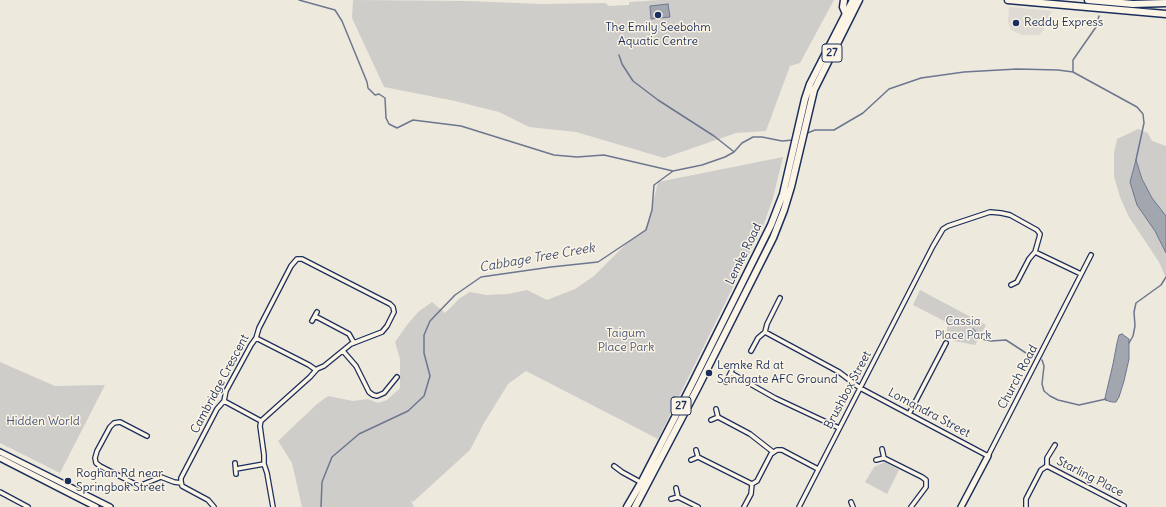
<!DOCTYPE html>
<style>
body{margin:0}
canvas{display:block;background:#eee9dd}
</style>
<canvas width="1166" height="507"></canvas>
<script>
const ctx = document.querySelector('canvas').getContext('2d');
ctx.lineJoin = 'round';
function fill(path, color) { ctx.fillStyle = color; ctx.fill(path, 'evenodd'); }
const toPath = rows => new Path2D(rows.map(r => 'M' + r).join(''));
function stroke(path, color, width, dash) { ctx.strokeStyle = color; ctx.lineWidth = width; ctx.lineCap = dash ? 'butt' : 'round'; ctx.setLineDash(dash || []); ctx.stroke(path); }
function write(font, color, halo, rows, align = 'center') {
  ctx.font = font + ' Delius,sans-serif'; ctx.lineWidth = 3; ctx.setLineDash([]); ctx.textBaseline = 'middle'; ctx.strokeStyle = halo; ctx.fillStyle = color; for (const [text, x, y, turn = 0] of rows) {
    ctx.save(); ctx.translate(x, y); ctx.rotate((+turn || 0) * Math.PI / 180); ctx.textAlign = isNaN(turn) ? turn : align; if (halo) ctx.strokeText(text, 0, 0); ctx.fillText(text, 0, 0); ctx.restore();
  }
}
fill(toPath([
 [1009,7,1032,9,1052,11,1043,31,1039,35,1022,35,1011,30,1008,22]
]), '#dedbd4');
fill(toPath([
 [353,0,466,1,543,4,605,3,609,6,629,5,629,2,660,0,834,0,800,63,790,66,766,131,736,133,664,158,576,132,529,127,499,112,455,101,384,87,352,18],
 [1138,129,1148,133,1152,141,1166,146,1166,216,1152,198,1142,179,1136,161,1155,231,1166,253,1166,278,1159,262,1129,217,1120,197,1114,176,1114,153,1117,139],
 [783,157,773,198,764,224,658,439,526,371,508,384,484,423,470,450,413,502,410,499,414,507,302,507,292,463,278,441,317,404,328,396,353,401,368,399,378,403,387,400,400,388,400,359,395,342,407,325,418,312,432,302,445,313,460,298,470,292,486,295,508,294,527,290,547,300,575,289,594,276,625,245,645,229,649,220,658,182],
 [920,290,986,325,975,345,954,341,950,336,946,335,948,323,913,305],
 [0,362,55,386,105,385,60,473,0,443],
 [885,462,899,470,887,494,865,482,874,467]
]), '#cfcdca');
const water = toPath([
 [668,4,670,17,651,19,650,6,668,4],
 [1136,160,1142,179,1152,198,1166,216,1166,253,1155,231,1137,205,1130,182,1136,160],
 [1122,334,1129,339,1129,359,1124,381,1119,397,1116,402,1112,402,1105,400,1105,398,1113,364,1117,343,1119,335,1122,334]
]);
fill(water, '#a2a7af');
stroke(water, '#6c778f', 1);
stroke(toPath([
 [299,0,335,10,342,21,367,82,368,88,375,95,379,94,385,98,386,118,389,124,397,128,413,120,461,126,554,155,577,157,604,155,673,171],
 [619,55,622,64,633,81,658,100,714,136,733,151],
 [1073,72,1073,60,1096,27,1099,16],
 [805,134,815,130,834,130,863,113,889,89,921,78,964,72,1017,69,1058,70,1073,72,1137,107,1143,114,1144,123,1136,160],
 [973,329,982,339,991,341,1006,340,1026,353,1034,356],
 [1129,343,1133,336,1135,326,1134,312,1136,303,1161,285,1166,277],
 [1042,360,1044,366,1042,384,1044,391,1050,396,1058,400,1079,405,1106,399],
 [321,507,322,482,332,457,359,434,408,411,424,396,430,376,424,353,424,335,430,321,455,295,481,277,551,267,598,262,646,230,652,210,654,185,673,171,702,165,725,157,734,152,742,143,753,137,762,137,782,141,793,140]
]), '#6c778f', 1.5);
const street = toPath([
 [1011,285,1017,282,1029,259,1035,252],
 [315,316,349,334,354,343],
 [312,321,317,312],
 [765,332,767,324,780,298],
 [256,338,309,365,316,370],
 [343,351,356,366,369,392,373,395,377,396,384,393,397,377],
 [751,351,758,338,765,332,839,372,860,388,988,456,1091,255],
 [731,373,775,398,839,428],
 [726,382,734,366],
 [224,401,261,421],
 [909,414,946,343],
 [718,417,750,434,773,452],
 [711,420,718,417,716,409],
 [147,436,120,422,114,423,110,427,97,451,95,458,96,463,100,466,139,486,161,477,174,482,181,483],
 [698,457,752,484,757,481,771,454,777,450,782,450,818,469],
 [884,458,922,477,926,480,926,487,911,507],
 [691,460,698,457,696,450],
 [876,460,884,458,882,449],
 [235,463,236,474],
 [614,466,622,472,642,483],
 [1047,466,1124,506],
 [236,469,264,464],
 [0,492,28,507],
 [678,497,698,507],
 [671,499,678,497,676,488],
 [851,502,853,507],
 [214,507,208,500,182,486,181,481,181,478,217,409,224,401,226,391,251,345,256,338,259,328,291,266,297,259,302,259,390,304,393,307,394,312,387,326,382,332,351,344,324,366,317,369,310,377,261,421,260,426,264,455,264,464,267,473,273,507],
 [744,507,751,494,752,484],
 [799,507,933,246,943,229,948,226,990,212,1001,213,1010,215,1037,230,1040,234,1039,238,1035,252,1081,274],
 [1026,507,1026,499,1041,470,1047,466,1047,458,1055,445]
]);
const secondary = toPath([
 [0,452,110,507],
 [0,458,96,507],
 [961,507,988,456]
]);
const primary = toPath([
 [844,0,843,7,846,14],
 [1008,0,1166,14],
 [1088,0,1133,4,1166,3],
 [627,507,641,483,692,384,771,225,783,194,805,99,810,84,853,0],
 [635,507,698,387,773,238,784,210,791,187,814,90,859,0]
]);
stroke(street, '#1b2f5e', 6);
stroke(secondary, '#1b2f5e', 8);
stroke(primary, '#1b2f5e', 9);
stroke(street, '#fcf5e5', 3.5);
stroke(secondary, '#fcf5e5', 5);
stroke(primary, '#fcf5e5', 6);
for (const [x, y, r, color] of [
 [658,15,4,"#1b2f5e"],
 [1016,23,4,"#1b2f5e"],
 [709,373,4,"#1b2f5e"],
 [68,481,4,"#1b2f5e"]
]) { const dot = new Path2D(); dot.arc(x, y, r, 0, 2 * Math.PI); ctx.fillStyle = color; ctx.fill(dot); stroke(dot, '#fcf5e5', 1.5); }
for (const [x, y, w] of [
 [832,53,20],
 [681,406,20]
]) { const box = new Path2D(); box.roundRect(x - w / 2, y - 9, w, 18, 3); ctx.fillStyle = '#fcf5e5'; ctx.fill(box); stroke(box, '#1b2f5e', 1); }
write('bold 11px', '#1b2f5e', null, [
 ["27",832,53],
 ["27",681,406]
]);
write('12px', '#1b2f5e', '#fcf5e5', [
 ["Reddy Express",1024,23],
 ["The Emily Seebohm",658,28,"center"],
 ["Aquatic Centre",658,42,"center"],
 ["Lemke Rd at",717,366],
 ["Sandgate AFC Ground",717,380],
 ["Roghan Rd near",76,474],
 ["Springbok Street",76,488]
], 'left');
write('12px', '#1b2f5e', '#fcf5e5', [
 ["Lemke Road",744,254,-64],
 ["Church Road",1018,377,-62],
 ["Cambridge Crescent",220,384,-62],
 ["Brushbox Street",848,390,-62],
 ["Lomandra Street",929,413,28],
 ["Starling Place",1090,477,27]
]);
write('12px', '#485679', '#fcf5e5', [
 ["Cassia",963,322],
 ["Place Park",963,336],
 ["Taigum",626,334],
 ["Place Park",626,348],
 ["Hidden World",43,422]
]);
write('italic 13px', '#445376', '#fcf5e5', [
 ["Cabbage Tree Creek",537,258,-10]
]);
</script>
